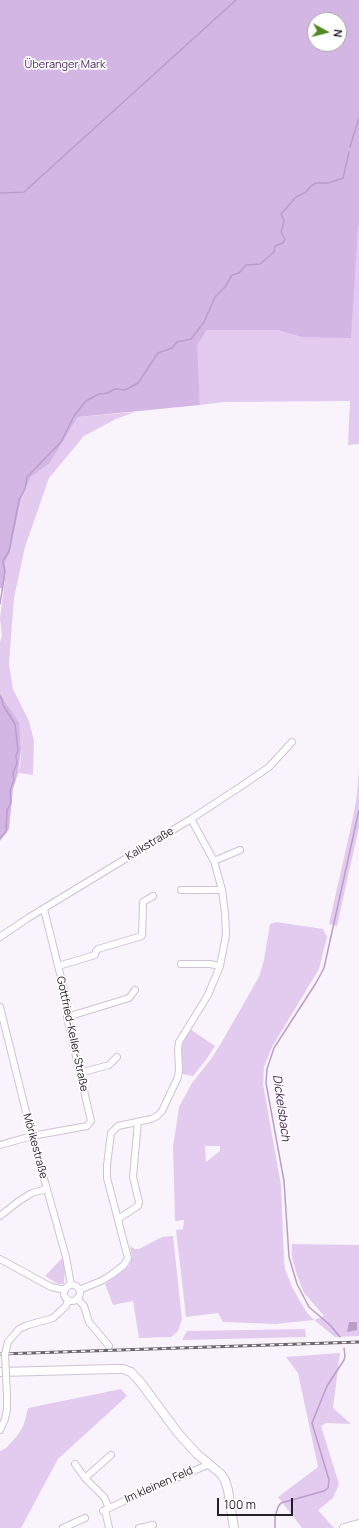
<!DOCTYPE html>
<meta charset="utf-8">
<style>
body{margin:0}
#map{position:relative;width:359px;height:1528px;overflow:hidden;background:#f9f4fc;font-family:Manrope,sans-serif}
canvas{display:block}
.north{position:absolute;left:307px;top:12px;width:40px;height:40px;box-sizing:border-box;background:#fff;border:1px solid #a8a6a9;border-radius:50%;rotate:97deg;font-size:11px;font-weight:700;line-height:16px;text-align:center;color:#252027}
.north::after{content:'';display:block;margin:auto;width:14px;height:18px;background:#528923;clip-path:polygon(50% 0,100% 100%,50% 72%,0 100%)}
.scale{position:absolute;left:217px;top:1498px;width:76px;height:18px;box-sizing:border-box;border:2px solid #252027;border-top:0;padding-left:5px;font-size:12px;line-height:14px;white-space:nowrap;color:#252027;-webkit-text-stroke:3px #fff;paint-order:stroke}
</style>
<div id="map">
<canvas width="359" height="1528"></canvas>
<div class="north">N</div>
<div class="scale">100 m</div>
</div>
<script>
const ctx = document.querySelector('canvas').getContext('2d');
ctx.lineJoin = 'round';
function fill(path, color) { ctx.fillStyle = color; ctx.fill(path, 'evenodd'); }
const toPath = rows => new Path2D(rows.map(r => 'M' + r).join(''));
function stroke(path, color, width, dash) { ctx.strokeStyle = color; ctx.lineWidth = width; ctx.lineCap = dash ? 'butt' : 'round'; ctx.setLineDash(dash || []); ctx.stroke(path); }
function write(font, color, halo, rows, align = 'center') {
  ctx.font = font + ' Manrope,sans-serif'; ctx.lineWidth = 3.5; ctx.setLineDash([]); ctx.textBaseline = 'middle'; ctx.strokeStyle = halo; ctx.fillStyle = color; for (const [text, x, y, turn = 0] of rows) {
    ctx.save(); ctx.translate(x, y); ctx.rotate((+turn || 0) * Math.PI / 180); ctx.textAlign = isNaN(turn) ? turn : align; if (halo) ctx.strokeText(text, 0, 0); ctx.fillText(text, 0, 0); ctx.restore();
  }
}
fill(toPath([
 [358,226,359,226,359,444,348,445,350,401,224,402,200,405,196,345,207,330,277,330,301,337],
 [135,412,116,419,84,436,49,478,25,547,14,598,9,664,13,689,29,721,34,741,33,775,18,773,20,766,21,749,20,737,8,705,0,693,0,642,2,636,0,618,6,571,5,562,10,553,21,501,31,477,50,463,78,417],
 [359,767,359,827,337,926,329,924,352,822,357,795],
 [276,922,323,929,327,937,319,969,272,1047,264,1067,263,1084,281,1185,284,1260,285,1269,293,1289,307,1313,314,1320,324,1316,304,1293,297,1275,292,1258,292,1244,359,1245,359,1336,335,1337,314,1320,276,1324,223,1322,218,1313,186,1317,176,1230,183,1229,184,1220,175,1221,173,1147,179,1107,192,1083,211,1059,220,1045,259,977,264,960,270,924],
 [205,1146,220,1146,220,1151,206,1162],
 [190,1029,215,1046,206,1060,193,1076,182,1074,181,1054,183,1041],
 [173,1236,182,1319,178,1331,171,1337,139,1338,133,1301,113,1305,105,1284,129,1266,132,1257,130,1246,135,1249,139,1249,162,1237],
 [63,1257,65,1269,64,1284,58,1284,45,1276],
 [305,1329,306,1337,182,1340,187,1331],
 [340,1353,333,1408,351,1424,327,1423,321,1426,339,1484,333,1498,318,1510,334,1528,302,1528,278,1497,318,1467,298,1373,286,1357],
 [121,1389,127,1396,58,1459,21,1528,0,1528,0,1451,6,1448,18,1435,24,1424,28,1408]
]), '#e3cbf0');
fill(toPath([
 [0,0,359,0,359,226,358,226,351,338,301,337,277,330,207,330,197,345,200,405,78,417,50,463,31,477,21,500,10,553,5,562,6,571,3,589,0,588],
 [315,20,339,20,339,44,315,44],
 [0,693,19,723,21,749,18,773,13,789,9,829,0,841]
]), '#d4b6e4');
fill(toPath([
 [349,1322,357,1322,357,1330,347,1332]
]), '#ba9dca');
stroke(toPath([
 [350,147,359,118],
 [0,193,24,192,236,0],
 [0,604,5,572,3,561,9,551,19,500,25,489,27,477,61,442,74,416,86,401,99,394,107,393,115,389,125,390,138,383,158,353,172,348,177,342,191,339,204,322,215,297,225,287,232,275,239,273,246,265,260,264,274,252,275,246,283,243,285,239,281,232,284,221,281,214,296,197,306,192,311,186,316,183,329,183,343,178,349,152],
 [0,696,2,699,3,705,15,724,18,750,16,756,17,763,13,773,14,780,10,790,11,803,7,810,6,832,0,838],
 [340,1337,330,1325,309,1307,297,1284,289,1257,284,1181,266,1083,267,1069,274,1048,316,983,324,968,359,810],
 [275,1528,275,1517,278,1507,281,1503,324,1491,328,1488,329,1480,312,1423,327,1386,344,1360,345,1356,344,1348]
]), '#ba9dca', 1.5);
const street = toPath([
 [214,861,240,850],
 [181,890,222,890],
 [0,937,28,918,191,819,240,787,269,767,292,742],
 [181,964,210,964,220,966],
 [58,966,95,955,96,951,98,949,142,936,143,902,153,896],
 [0,1007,32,1136,66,1257,71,1285],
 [67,1017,129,998,135,990],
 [80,1073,109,1065,117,1057],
 [0,1145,32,1136,87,1126,91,1121,67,1017,68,1006,44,909],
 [0,1216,19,1201,32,1193,47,1189],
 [118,1219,138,1206,139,1202,133,1177,138,1122],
 [0,1259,51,1287,65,1290],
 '64 1293a8 8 0 1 1 16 0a8 8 0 1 1-16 0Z',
 [79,1290,101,1281,111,1275,124,1265,128,1258,107,1178,107,1165,111,1133,118,1126,151,1119,157,1116,162,1111,178,1077,179,1070,178,1049,179,1042,208,995,220,966,226,935,225,913,222,890,214,861,191,819],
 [77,1298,84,1306,89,1322,109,1346],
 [8,1342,19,1329,28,1325,53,1318,66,1306,68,1300],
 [0,1430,5,1419,7,1409,7,1396],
 [75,1464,85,1478,104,1497,109,1508],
 [85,1478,111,1455],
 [105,1510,109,1528],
 [103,1511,152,1488,210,1464],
 [63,1528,85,1518],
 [139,1528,153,1525]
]);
const secondary = toPath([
 [0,1372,115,1369,123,1369,131,1372,141,1383,178,1433,197,1454,221,1474,225,1480,228,1490,234,1528],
 [344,1528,359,1524]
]);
stroke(street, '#cfc1d7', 8);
stroke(secondary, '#cfc1d7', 10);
stroke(street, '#fff', 6);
stroke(secondary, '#fff', 8);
const rail = toPath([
 [0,1354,359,1342]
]);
stroke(rail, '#6c676f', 3);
stroke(rail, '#fff', 1.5, [4.5]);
const streetBridge = toPath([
 [7,1396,5,1354,8,1342]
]);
stroke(streetBridge, '#cfc1d7', 8, []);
stroke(streetBridge, '#fff', 6);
write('11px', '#4a245c', '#fff', [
 ["Überanger Mark",65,65]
]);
write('11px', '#252027', '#fff', [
 ["Kalkstraße",150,844,-31],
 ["Gottfried-Keller-Straße",72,1034,78],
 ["Mörikestraße",35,1146,75],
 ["Im kleinen Feld",159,1485,-24]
]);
write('italic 12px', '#3d174d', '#fff', [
 ["Dickelsbach",281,1108,82]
]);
</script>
